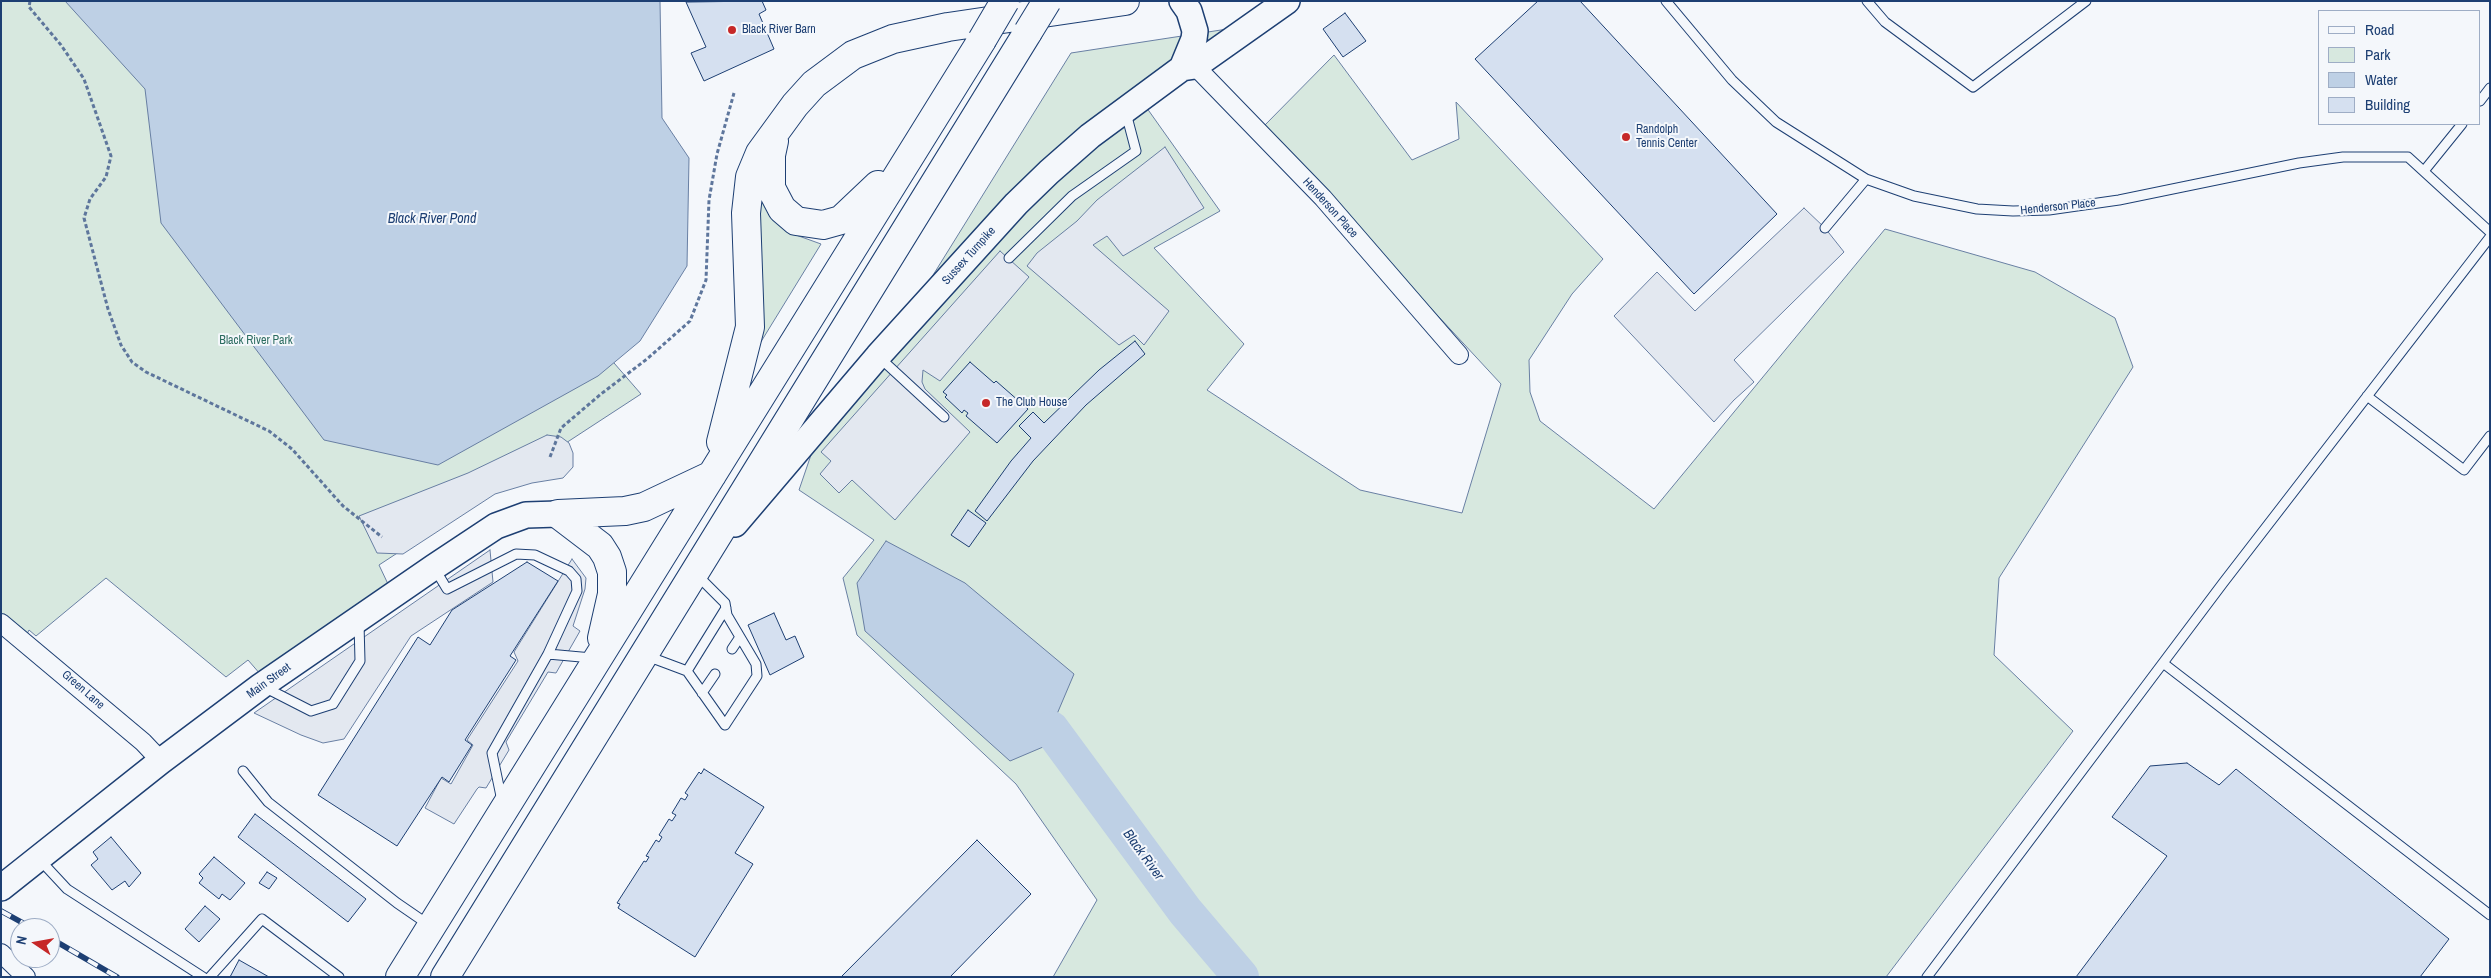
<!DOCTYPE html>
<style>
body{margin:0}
#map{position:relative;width:2491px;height:978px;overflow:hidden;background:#f4f7fb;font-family:"Archivo Narrow",sans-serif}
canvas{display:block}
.frame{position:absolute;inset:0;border:2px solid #1d3f73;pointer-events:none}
.legend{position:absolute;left:2318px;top:10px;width:162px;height:115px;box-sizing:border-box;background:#f4f7fb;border:1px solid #9eadc5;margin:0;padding:6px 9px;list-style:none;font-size:15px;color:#1d3f73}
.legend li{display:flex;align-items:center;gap:10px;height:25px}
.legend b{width:25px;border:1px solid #9eadc5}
.north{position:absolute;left:10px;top:918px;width:50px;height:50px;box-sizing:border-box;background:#f4f7fb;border:1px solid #9eadc5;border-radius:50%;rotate:282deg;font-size:14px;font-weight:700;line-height:20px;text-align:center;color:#1d3f73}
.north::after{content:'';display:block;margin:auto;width:18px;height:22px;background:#c62828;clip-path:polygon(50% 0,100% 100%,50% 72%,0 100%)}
</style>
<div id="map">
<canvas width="2491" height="978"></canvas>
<div class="frame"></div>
<ul class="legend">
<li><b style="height:6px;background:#f4f7fb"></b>Road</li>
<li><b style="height:14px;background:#d7e8df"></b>Park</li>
<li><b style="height:14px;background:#bed0e5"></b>Water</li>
<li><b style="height:14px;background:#d5e0f0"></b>Building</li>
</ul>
<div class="north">N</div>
</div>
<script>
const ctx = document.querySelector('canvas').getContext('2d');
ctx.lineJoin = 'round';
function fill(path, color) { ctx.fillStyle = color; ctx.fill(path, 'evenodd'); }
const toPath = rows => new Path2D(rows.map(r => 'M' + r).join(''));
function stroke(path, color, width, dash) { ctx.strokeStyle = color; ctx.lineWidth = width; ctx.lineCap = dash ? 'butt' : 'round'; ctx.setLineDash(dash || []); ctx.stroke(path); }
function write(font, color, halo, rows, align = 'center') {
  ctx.font = font + ' "Archivo Narrow",sans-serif'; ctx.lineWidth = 4; ctx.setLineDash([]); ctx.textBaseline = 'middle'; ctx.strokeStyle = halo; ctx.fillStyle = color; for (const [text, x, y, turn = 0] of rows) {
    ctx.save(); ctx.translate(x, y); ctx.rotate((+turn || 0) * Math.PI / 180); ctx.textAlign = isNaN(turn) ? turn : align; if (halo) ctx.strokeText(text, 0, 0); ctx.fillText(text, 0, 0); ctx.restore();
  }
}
const green = toPath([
 [1,1,299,1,641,394,379,565,388,584,261,675,248,660,226,677,106,578,36,636,29,630,26,636,1,615,1,1],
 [1234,28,1139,97,1220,211,1154,248,1244,344,1207,390,1360,490,1462,513,1501,384,1263,127,1334,55,1412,160,1459,139,1456,102,1603,259,1572,294,1529,360,1530,392,1540,421,1654,509,1885,229,2035,272,2115,318,2133,367,1999,578,1994,655,2073,731,1886,977,1053,977,1097,900,1016,784,857,635,843,578,874,540,799,490,813,449,907,317,1071,53,1234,28],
 [760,193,765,206,774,220,796,235,821,244,759,345,757,205,760,193]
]);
fill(green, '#d7e8df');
stroke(green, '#687fa3', 1);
const parking = toPath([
 [1165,147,1204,208,1123,256,1107,236,1093,245,1169,311,1144,345,1134,335,1119,345,1027,266,1037,253,1077,221,1097,200,1165,147],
 [1804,208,1825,228,1844,252,1734,360,1754,382,1734,400,1714,422,1614,316,1657,272,1695,311,1804,208],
 [1000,251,1029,277,940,381,923,370,922,382,925,389,970,432,895,520,852,480,839,493,820,474,831,461,821,452,1000,251],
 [547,435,561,437,569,443,573,453,573,467,563,478,532,483,495,494,403,554,377,553,359,516,468,473,547,435],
 [490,550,493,582,411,636,344,739,323,743,301,735,254,713,490,550],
 [572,559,586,578,585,589,573,626,580,631,556,673,548,672,506,742,509,750,486,788,479,787,477,789,454,824,425,808,441,778,451,784,473,745,467,740,518,661,514,652,572,559]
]);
fill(parking, '#e3e8f0');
stroke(parking, '#687fa3', 1);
const water = toPath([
 [65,1,660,1,662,118,689,158,687,266,640,341,598,376,438,465,324,440,161,223,145,89,65,1],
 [886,541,965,583,1074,674,1043,747,1010,761,865,631,857,583,886,541]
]);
fill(water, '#bed0e5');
stroke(water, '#687fa3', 1);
stroke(toPath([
 [1051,729,1185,911,1241,977]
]), '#bed0e5', 36);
const building = toPath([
 [762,1,766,10,759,14,774,49,704,81,691,53,706,47,686,2,762,1],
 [1538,1,1580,1,1777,214,1694,294,1475,59,1538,1],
 [1345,13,1366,41,1343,57,1323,29,1345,13],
 [1135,341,1145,354,1086,405,1033,461,987,521,975,511,1011,461,1031,438,1019,426,1033,412,1044,423,1099,370,1135,341],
 [970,362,994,383,996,381,1028,409,997,443,966,416,968,413,964,410,962,413,945,397,947,395,943,392,970,362],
 [968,510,986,523,969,547,951,535,968,510],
 [527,562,558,581,510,656,516,660,465,740,472,745,449,782,442,777,397,846,318,795,418,637,430,645,452,610,527,562],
 [774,613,786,640,795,636,804,657,770,675,748,625,774,613],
 [2187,763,2219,785,2236,769,2449,939,2420,977,2076,977,2167,856,2112,817,2150,766,2187,763],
 [704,769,764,807,735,853,753,864,695,957,618,908,620,904,617,903,644,861,646,862,649,857,646,856,656,840,659,842,662,837,659,835,669,819,672,821,676,815,672,813,681,798,685,800,688,795,685,793,699,772,701,774,704,769],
 [255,814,366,899,348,922,238,837,255,814],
 [111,837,141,873,129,887,125,881,112,890,91,865,98,859,93,852,111,837],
 [977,840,1031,894,950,977,841,977,977,840],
 [214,857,245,883,230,900,222,894,219,899,199,883,203,878,199,874,214,857],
 [267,872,277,878,269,889,259,883,267,872],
 [205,906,220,919,199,942,185,929,205,906],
 [239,960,269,977,230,977,239,960]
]);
fill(building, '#d5e0f0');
stroke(building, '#1d3f73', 1);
const lane = toPath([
 [1666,1,1732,80,1776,122,1866,179,1914,196,1977,209,2013,211,2049,210,2119,200,2299,163,2343,157,2408,157,2490,232],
 [1867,1,1885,22,1973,87,2086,1],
 [2480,101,2490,88],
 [2424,171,2462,124],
 [1825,228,1866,179],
 [1009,258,1072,196,1136,151,1126,113],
 [880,358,944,417],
 [2367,396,2464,470,2490,436],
 [435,569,447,589,516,554,535,555,569,571,576,579,577,591,548,654,592,658],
 [732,649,740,637],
 [647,656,687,671,725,725,757,676,756,664,727,615,725,603,697,575],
 [2163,663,2490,915],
 [687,671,726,608],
 [264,687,311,711,333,704,360,661,359,623],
 [702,693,715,674],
 [243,771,268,802,397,903,429,925],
 [502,801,492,753,548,654],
 [40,860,67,889,203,977],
 [210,977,262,919,339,977],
 [1927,977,2223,583,2490,237]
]);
const street = toPath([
 [1195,66,1323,198,1459,355],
 [1,623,143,742,161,761],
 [1,953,26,977]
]);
const secondary = toPath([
 [1182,1,1189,11,1195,31,1194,39,1182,68],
 [735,524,878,356,1016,204,1049,172,1090,136,1182,68,1195,66,1287,1],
 [1,888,161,761,261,686,434,567,496,526,526,515,558,514]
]);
const highway = toPath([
 [774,141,771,155,771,188,782,209,796,221,823,225,841,220,878,185],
 [721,442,750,327,746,213,750,177,760,153,795,105,814,84,853,55,893,39,948,27,1125,1],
 [558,514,600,546,607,557,612,572,612,594,602,638],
 [558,514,625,511,644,507,712,475],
 [400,977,982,40],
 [445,977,1028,32]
]);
stroke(lane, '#1d3f73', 11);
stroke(street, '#1d3f73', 20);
stroke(secondary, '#1d3f73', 28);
stroke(highway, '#1d3f73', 30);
stroke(toPath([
 [30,1,29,7,61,45,84,79,111,156,106,177,90,199,84,218,108,309,121,345,132,362,146,372,269,431,292,449,343,506,382,537],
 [550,457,561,428,601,394,647,359,690,321,706,280,709,200,717,154,734,93]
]), '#5e769c', 3, [4, 2.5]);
stroke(lane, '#f4f7fb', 9);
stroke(street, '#f4f7fb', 18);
stroke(secondary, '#f4f7fb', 25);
stroke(highway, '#f4f7fb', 28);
const rail = toPath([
 [1,911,32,928],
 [50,938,117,977]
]);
stroke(rail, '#1d3f73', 5.5);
stroke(rail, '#f4f7fb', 4, [11]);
const highwayBridge = toPath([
 [1028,32,1047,1],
 [982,40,1005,1]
]);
stroke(highwayBridge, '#1d3f73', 30, []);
stroke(highwayBridge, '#f4f7fb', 28);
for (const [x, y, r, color] of [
 [732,30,5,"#c62828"],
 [1626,137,5,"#c62828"],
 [986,403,5,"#c62828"]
]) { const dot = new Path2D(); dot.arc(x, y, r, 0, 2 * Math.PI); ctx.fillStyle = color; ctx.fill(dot); stroke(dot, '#f4f7fb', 2); }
write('12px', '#1d3f73', '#f4f7fb', [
 ["Black River Barn",742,30],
 ["Randolph",1636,130],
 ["Tennis Center",1636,144],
 ["The Club House",996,403]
], 'left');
write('12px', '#1d3f73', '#f4f7fb', [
 ["Henderson Place",2058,207,-6],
 ["Henderson Place",1330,208,48],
 ["Sussex Turnpike",969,256,-48],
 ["Main Street",269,681,-36],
 ["Green Lane",83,690,41]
]);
write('12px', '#2c6c60', '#f4f7fb', [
 ["Black River Park",256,341]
]);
write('italic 14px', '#1d3f73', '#f4f7fb', [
 ["Black River Pond",432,219],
 ["Black River",1143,855,54]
]);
</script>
